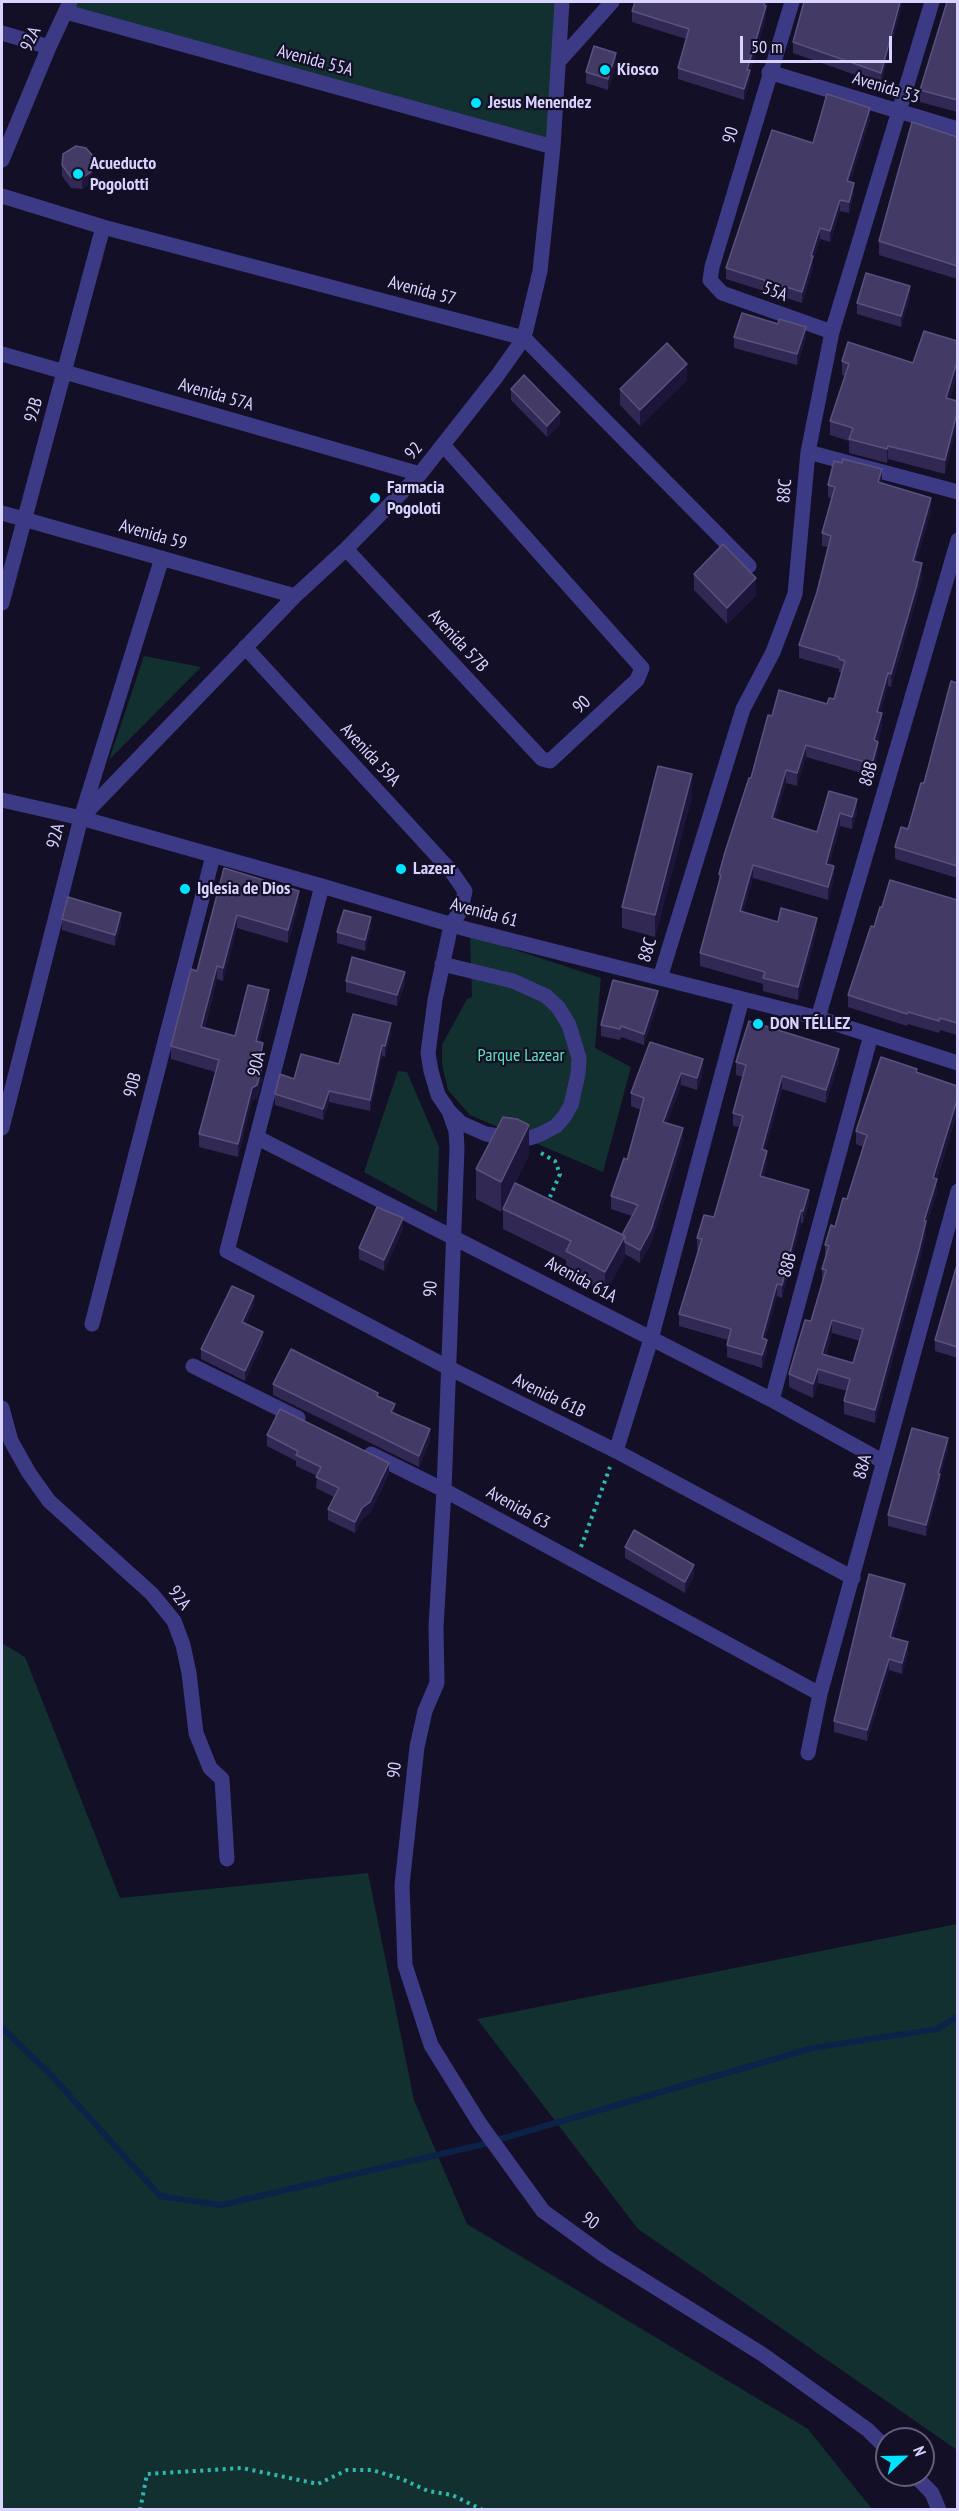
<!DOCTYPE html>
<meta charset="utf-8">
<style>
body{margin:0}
#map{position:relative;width:959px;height:2511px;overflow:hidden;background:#130f26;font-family:"PT Sans Narrow",sans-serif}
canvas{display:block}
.frame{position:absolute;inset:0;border:3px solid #d9d4ff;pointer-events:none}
.north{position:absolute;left:875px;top:2427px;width:60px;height:60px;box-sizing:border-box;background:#130f26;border:2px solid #625e7d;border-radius:50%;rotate:68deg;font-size:16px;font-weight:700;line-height:24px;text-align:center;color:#d9d4ff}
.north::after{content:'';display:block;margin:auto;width:21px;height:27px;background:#00e5ff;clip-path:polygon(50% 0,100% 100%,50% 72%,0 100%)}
.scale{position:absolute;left:740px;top:36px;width:152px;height:27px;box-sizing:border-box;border:3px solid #d9d4ff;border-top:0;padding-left:8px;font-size:18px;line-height:21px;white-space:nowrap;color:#d9d4ff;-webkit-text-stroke:4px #130f26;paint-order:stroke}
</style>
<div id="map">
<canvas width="959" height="2511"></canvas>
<div class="frame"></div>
<div class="north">N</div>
<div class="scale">50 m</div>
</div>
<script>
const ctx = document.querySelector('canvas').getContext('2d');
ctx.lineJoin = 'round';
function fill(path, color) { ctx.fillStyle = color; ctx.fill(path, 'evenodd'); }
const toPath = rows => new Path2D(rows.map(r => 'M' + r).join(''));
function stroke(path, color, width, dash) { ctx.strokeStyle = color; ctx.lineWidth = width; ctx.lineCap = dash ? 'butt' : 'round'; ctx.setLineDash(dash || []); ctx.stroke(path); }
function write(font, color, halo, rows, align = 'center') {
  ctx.font = font + ' "PT Sans Narrow",sans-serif'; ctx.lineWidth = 4.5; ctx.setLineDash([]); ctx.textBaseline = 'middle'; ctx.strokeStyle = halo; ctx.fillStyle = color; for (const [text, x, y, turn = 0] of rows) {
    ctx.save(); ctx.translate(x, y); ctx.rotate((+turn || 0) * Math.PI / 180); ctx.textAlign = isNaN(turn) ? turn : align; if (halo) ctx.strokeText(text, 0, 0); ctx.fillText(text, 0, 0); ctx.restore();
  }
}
fill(toPath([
 [70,2,562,2,553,147,66,12],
 [144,656,201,667,109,760],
 [470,935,601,978,595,1048,631,1067,603,1172,470,1115,448,1090,442,1064,442,1045,467,999,472,997],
 [398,1071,407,1072,439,1147,437,1212,364,1172],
 [2,1643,25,1657,120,1898,368,1873,414,2100,467,2224,808,2429,872,2509,2,2509],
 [957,1924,958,1924,957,2450,638,2229,477,2019]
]), '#12302f');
stroke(toPath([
 [2,2028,51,2075,160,2196,221,2205,480,2145,812,2048,937,2029,958,2016]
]), '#0c2248', 6);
stroke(toPath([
 [541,1153,555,1161,560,1174,550,1197],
 [581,1547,610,1467],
 [140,2510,147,2474,242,2468,318,2484,347,2470,372,2470,402,2479,428,2491,452,2495,483,2510]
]), '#2fb8b0', 4, [3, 4.5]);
stroke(toPath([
 [792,2,712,267,710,280,722,293,832,332],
 [66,12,553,147],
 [2,33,49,47],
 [560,60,612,2],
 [769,72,958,129],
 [2,160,49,47,70,2],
 [2,196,103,227,524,338,749,566],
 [2,354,420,474],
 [808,452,958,492],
 [2,513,295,596],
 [346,549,542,759,550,761,637,680,642,668,444,446],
 [2,603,103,227],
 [245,647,451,871,465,891,461,910,451,925,435,1000,428,1053,431,1071,438,1095,449,1111,456,1131,457,1148,444,1490,436,1627,437,1683,425,1711,417,1747,402,1885,405,1965,431,2045,480,2124,543,2211,605,2256,762,2354,868,2430,887,2449],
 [2,800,81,818,322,886,466,929,818,1018,958,1063],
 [81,818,295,596,346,549,420,474,497,376,524,338,540,271,553,147,562,2],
 [322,886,227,1251,447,1367,616,1451,853,1578],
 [442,964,513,981,546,996,558,1007,569,1025,579,1058,578,1074,571,1105,564,1117,556,1126,541,1134,530,1138,517,1139,486,1134,461,1123,449,1111],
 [660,978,743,709,773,652,795,594,808,452,832,332,932,2],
 [818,1018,958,540],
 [2,1128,81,818,162,558],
 [258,1138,772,1400,884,1462],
 [92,1324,213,856],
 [193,1366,298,1418],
 [772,1400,871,1035],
 [2,1408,11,1441,29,1473,49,1501,152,1594,174,1621,183,1645,189,1673,196,1733,210,1768,222,1779,227,1859],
 [616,1451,651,1339,742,999],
 [371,1454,444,1490,820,1694],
 [808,1753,820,1694,958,1191],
 [914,2475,932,2493,939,2510]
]), '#3d3a85', 15);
fill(toPath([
 [635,2,768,2,766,10,766,17,750,72,750,81,744,100,678,79,678,68,686,39,632,22,632,11],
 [902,2,902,5,881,84,793,53,793,42],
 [957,2,957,112,920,102,920,90],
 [616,64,608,90,586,83,586,72],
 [870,119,850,182,854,194,849,213,840,211,830,242,820,239,813,260,813,267,802,303,726,279,726,268,813,143],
 [957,137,957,279,879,255,879,241],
 [62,165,93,167,91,183,82,189,71,188,62,176],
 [910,297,901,327,857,314,857,303],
 [734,337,806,338,797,365,734,348],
 [957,341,957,379,956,379,950,399,945,474,888,459,887,463,849,453,849,441,830,435,830,421,845,376,842,375,842,361,913,363],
 [687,380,640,426,620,405,620,389],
 [511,389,560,424,547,437,511,400],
 [882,482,881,483,931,511,916,562,922,576,916,601,891,687,888,686,880,713,882,726,878,741,878,754,872,776,806,757,797,786,786,783,775,819,817,832,829,791,857,812,852,829,840,826,829,865,834,879,828,900,753,878,743,912,778,922,817,930,798,1000,763,991,763,984,700,966,700,953,719,884,719,874,772,716,827,704,834,699,842,672,839,672,839,669,799,658,799,645,817,592,828,547,822,546,822,533,832,499,828,497,828,485],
 [694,574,756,595,727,624,694,590],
 [957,683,957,878,895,859,895,847,908,829],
 [692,796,655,937,622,928,622,907],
 [224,868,299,904,288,943,237,928,223,981,217,979,205,1027,235,1036,269,1003,259,1042,263,1056,261,1066,262,1079,257,1098,252,1101,238,1157,199,1147,199,1134,215,1072,171,1059,171,1046,197,971],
 [957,900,957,1035,940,1030,939,1033,908,1024,907,1026,848,1007,848,995,882,907],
 [62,919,121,924,115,946,62,930],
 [371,928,365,951,337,943,337,932],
 [346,981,405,983,397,1006,346,992],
 [658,1002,644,1045,621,1037,620,1040,601,1036,601,1025],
 [391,1034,385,1057,382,1056,370,1111,329,1102,323,1120,275,1105,275,1094,294,1079,339,1064],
 [650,1042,703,1072,697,1090,681,1085,667,1123,683,1140,651,1243,640,1263,625,1254,625,1257,605,1293,566,1271,566,1260,503,1229,503,1209,622,1235,632,1216,611,1209,611,1196,627,1160,641,1110,631,1106,631,1093],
 [839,1061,826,1103,782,1089,765,1150,767,1163,763,1177,809,1203,803,1223,801,1223,782,1298,777,1296,765,1339,767,1352,762,1368,727,1357,727,1345,728,1340,679,1326,679,1314,698,1251,697,1250,697,1238,714,1217,739,1127,733,1126,733,1113,743,1077,736,1075,736,1062],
 [917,1073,957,1113,937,1179,937,1192,926,1226,926,1235,919,1263,875,1423,844,1414,844,1401,847,1391,818,1383,813,1398,789,1387,789,1374,811,1321,822,1283,822,1269,825,1258,825,1245,835,1227,847,1199,863,1147,856,1144,856,1131],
 [832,1333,860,1341,853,1363,826,1355],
 [529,1155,501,1212,476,1199,476,1169],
 [403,1229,384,1271,359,1259,359,1248],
 [957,1265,957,1358,935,1351,935,1340],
 [254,1305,245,1324,263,1341,245,1381,201,1359,201,1349],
 [273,1384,378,1396,395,1413,430,1440,419,1467,273,1395],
 [267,1435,389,1474,370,1513,362,1519,355,1533,328,1520,328,1509,334,1497,316,1488,317,1476,296,1466,296,1461,267,1446],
 [948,1449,940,1476,940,1485,926,1536,888,1526,888,1515],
 [625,1547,694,1576,685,1593,625,1558],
 [905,1595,893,1638,908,1653,902,1674,889,1670,867,1741,834,1732,834,1721]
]), '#312854');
fill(toPath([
 [765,2,768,2,766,10,766,17,750,72,750,81,744,100,744,89,747,70],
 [900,2,902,2,902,5,881,84,881,73],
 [616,53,616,64,608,90,608,79],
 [870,108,870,119,847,192,847,181],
 [93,156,93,167,91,183,82,189,82,178],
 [854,183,854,194,849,213,849,202],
 [840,200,840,211,830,242,830,231],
 [820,228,820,239,813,260,813,267,802,303,802,292,811,256],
 [910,286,910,297,901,327,901,316],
 [806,327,806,338,797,365,797,354],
 [687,364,687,380,640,426,640,410],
 [956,365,956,379,946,412,946,398],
 [560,412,560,424,547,437,547,426],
 [957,413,957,427,945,474,945,460],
 [888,446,888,459,887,463,887,449],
 [882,469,882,482,878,495,878,482],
 [931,498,931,511,913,573,913,561],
 [922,563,922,576,916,601,891,687,891,674],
 [756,578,756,595,727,624,727,608],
 [888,673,888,686,877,724,877,712],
 [882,713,882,726,874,753,874,740],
 [878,742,878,754,872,776,872,764],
 [806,745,806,757,797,786,797,773],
 [786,770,786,783,772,831,772,818],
 [692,774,692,796,655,937,655,915],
 [857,799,857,812,852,829,852,817],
 [840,813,840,826,826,876,826,864],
 [753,865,753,878,740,924,740,911],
 [834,866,834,879,828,900,828,887],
 [299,891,299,904,288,943,288,930],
 [121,913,121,924,115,946,115,935],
 [237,915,237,928,223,981,223,968],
 [371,917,371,928,365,951,365,940],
 [817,918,817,930,798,1000,798,987],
 [217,966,217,979,201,1040,201,1027],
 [405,972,405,983,397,1006,397,995],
 [269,990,269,1003,256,1054,256,1041],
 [658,991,658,1002,644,1045,644,1034],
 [391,1023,391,1034,385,1057,385,1046],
 [263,1043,263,1056,258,1078,258,1065],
 [382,1045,382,1056,370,1111,370,1100],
 [839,1049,839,1061,826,1103,826,1090],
 [703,1059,703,1072,697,1090,697,1078],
 [262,1066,262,1079,257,1098,252,1101,238,1157,238,1144,252,1088],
 [681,1073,681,1085,663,1135,663,1122],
 [782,1076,782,1089,762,1162,762,1149],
 [329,1091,329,1102,323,1120,323,1109],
 [957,1100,957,1113,933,1191,933,1178],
 [529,1125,529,1155,501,1212,501,1182],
 [683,1128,683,1140,651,1243,640,1263,640,1250],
 [767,1151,767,1163,760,1189,760,1176],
 [937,1179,937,1192,926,1226,926,1235,919,1263,875,1423,875,1410,924,1221],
 [809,1190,809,1203,803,1223,803,1211],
 [801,1210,801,1223,782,1298,782,1285],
 [403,1218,403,1229,384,1271,384,1260],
 [625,1236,625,1257,605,1293,605,1272],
 [777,1284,777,1296,762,1351,762,1338],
 [254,1296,254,1305,242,1332,242,1322],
 [832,1320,832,1333,822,1367,822,1354],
 [263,1332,263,1341,245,1381,245,1371],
 [767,1340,767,1352,762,1368,762,1355],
 [818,1369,818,1383,813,1398,813,1384],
 [395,1404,395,1415,391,1412],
 [430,1429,430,1440,419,1467,419,1456],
 [948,1438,948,1449,940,1476,940,1485,926,1536,926,1525,938,1474],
 [389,1463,389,1474,370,1513,362,1519,355,1533,355,1522,362,1508],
 [694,1565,694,1576,685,1593,685,1582],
 [905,1584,905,1595,890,1648,890,1637],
 [908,1642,908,1653,902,1674,902,1663],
 [889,1659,889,1670,867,1741,867,1730]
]), '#1d163a');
const building = toPath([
 [635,2,765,2,764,5,766,6,747,70,750,70,744,89,678,68,689,29,632,11,635,2],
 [804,2,900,2,881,73,793,42,804,2],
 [947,2,957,2,957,100,920,90,947,2],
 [594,46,616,53,608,79,586,72,594,46],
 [827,94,870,108,847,181,854,183,849,202,840,200,830,231,820,228,811,256,813,256,802,292,726,268,772,130,813,143,827,94],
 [912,122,957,137,957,266,879,241,912,122],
 [76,146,86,148,93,156,91,172,82,178,71,177,62,165,63,154,76,146],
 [866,273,910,286,901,316,857,303,866,273],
 [742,313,778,324,779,319,806,327,797,354,734,337,742,313],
 [924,331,957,341,957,366,956,365,946,398,957,401,957,413,945,460,888,446,887,449,849,439,853,428,830,421,849,364,842,361,848,342,913,363,924,331],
 [667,343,687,364,640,410,620,389,667,343],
 [524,375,560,412,547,426,511,389,524,375],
 [843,459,882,469,878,482,931,498,913,561,922,563,916,588,891,674,888,673,877,712,882,713,874,740,878,742,872,764,806,745,797,773,786,770,772,818,817,832,829,791,857,799,852,817,840,813,826,864,834,866,828,887,753,865,740,911,778,922,781,908,817,918,798,987,763,978,765,972,700,953,721,875,719,874,725,852,749,778,751,778,768,715,772,716,779,690,827,704,829,698,834,699,845,661,839,659,839,657,799,645,817,592,831,536,822,533,835,487,828,485,834,461,842,463,843,459],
 [723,544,756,578,727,608,694,574,723,544],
 [951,681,957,683,957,866,895,847,901,827,908,829,921,783,924,783,951,681],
 [658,766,692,774,655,915,622,907,658,766],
 [224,868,299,891,288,930,237,915,223,968,217,966,201,1027,235,1036,248,985,269,990,256,1041,263,1043,258,1065,262,1066,257,1085,252,1088,238,1144,199,1134,219,1060,171,1046,191,969,197,971,224,868],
 [890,880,957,900,957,1023,940,1018,939,1021,908,1012,907,1014,848,995,871,926,874,927,880,907,882,907,890,880],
 [68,897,121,913,115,935,62,919,68,897],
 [344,910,371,917,365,940,337,932,344,910],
 [352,957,405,972,397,995,346,981,352,957],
 [613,980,658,991,644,1034,621,1026,620,1029,601,1025,613,980],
 [353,1014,391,1023,385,1046,382,1045,370,1100,329,1091,323,1109,275,1094,280,1074,294,1079,301,1054,339,1064,353,1014],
 [749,1021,839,1049,826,1090,782,1076,762,1149,767,1151,760,1176,809,1190,803,1211,801,1210,782,1285,777,1284,762,1338,767,1340,762,1355,727,1345,731,1329,679,1314,702,1239,697,1238,704,1215,714,1217,743,1116,733,1113,746,1065,736,1062,749,1021],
 [650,1042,703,1059,697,1078,681,1073,663,1122,683,1128,651,1230,640,1250,625,1242,625,1236,622,1235,638,1205,611,1196,624,1158,627,1160,644,1098,631,1093,650,1042],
 [881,1057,917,1069,916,1072,957,1086,957,1100,933,1178,937,1179,924,1221,926,1221,919,1250,875,1410,844,1401,850,1379,818,1369,813,1384,789,1374,805,1320,811,1321,826,1270,822,1269,829,1246,825,1245,831,1225,835,1227,843,1198,847,1199,867,1135,856,1131,881,1057],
 [832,1320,863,1329,853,1363,822,1354,832,1320],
 [503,1117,517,1119,529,1125,501,1182,476,1169,503,1117],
 [515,1183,625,1236,605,1272,566,1251,571,1241,503,1209,515,1183],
 [377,1207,403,1218,384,1260,359,1248,377,1207],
 [957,1265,957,1347,935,1340,957,1265],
 [232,1286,254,1296,242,1322,263,1332,245,1371,201,1349,232,1286],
 [291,1349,378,1393,377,1396,395,1404,391,1412,430,1429,419,1456,273,1384,291,1349],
 [280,1409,389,1463,370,1502,362,1508,355,1522,328,1509,339,1488,316,1477,321,1467,296,1455,298,1451,267,1435,280,1409],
 [912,1428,948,1438,938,1474,940,1474,926,1525,888,1515,912,1428],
 [634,1530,694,1565,685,1582,625,1547,634,1530],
 [869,1574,905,1584,890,1637,908,1642,902,1663,889,1659,867,1730,834,1721,869,1574]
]);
fill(building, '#433a66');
stroke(building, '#5a527e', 1.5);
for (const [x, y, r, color] of [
 [605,70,6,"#00e5ff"],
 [476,103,6,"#00e5ff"],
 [78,174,6,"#00e5ff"],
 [375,498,6,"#00e5ff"],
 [401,869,6,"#00e5ff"],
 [185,889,6,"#00e5ff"],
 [758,1024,6,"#00e5ff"]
]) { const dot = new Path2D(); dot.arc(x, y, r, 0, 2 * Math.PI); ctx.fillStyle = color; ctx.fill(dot); stroke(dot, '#130f26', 2); }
write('18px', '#d9d4ff', '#130f26', [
 ["92A",31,39,-65],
 ["Avenida 55A",315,61,15],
 ["Avenida 53",886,88,17],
 ["90",731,135,-74],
 ["Avenida 57",422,291,15],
 ["55A",775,292,20],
 ["Avenida 57A",216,395,16],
 ["92B",34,410,-74],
 ["92",414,451,-49],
 ["88C",785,491,-85],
 ["Avenida 59",153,535,16],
 ["Avenida 57B",458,641,47],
 ["90",582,705,-43],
 ["Avenida 59A",370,755,47],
 ["88B",869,774,-74],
 ["92A",56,836,-76],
 ["Avenida 61",484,913,15],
 ["88C",648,950,-73],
 ["90A",257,1064,-76],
 ["90B",133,1085,-76],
 ["88B",788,1265,-75],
 ["Avenida 61A",581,1280,28],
 ["90",431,1289,-87],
 ["Avenida 61B",549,1396,26],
 ["88A",863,1467,-75],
 ["Avenida 63",518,1508,29],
 ["92A",179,1598,53],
 ["90",395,1770,-83],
 ["90",590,2221,36]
]);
write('bold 18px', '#d9d4ff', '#130f26', [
 ["Kiosco",617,70],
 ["Jesus Menendez",488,103],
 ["Acueducto",90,164],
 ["Pogolotti",90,185],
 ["Farmacia",387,488],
 ["Pogoloti",387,509],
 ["Lazear",413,869],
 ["Iglesia de Dios",197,889],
 ["DON TÉLLEZ",770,1024]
], 'left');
write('18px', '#5fe0c0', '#130f26', [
 ["Parque Lazear",521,1056]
]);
</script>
